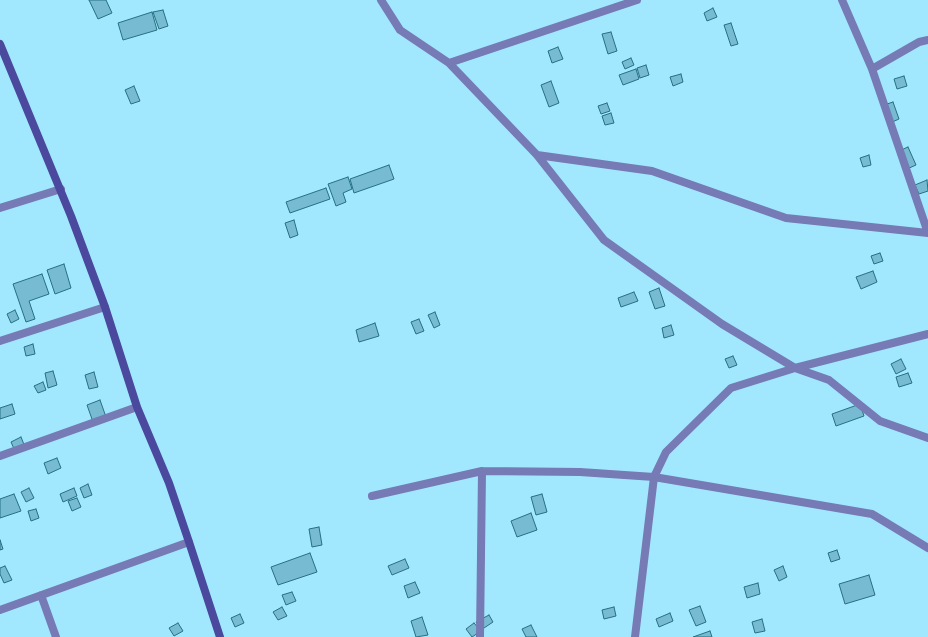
<!DOCTYPE html>
<style>
body{margin:0}
canvas{display:block;background:#a1e7fe}
</style>
<canvas width="928" height="637"></canvas>
<script>
const ctx = document.querySelector('canvas').getContext('2d');
ctx.lineJoin = 'round';
function fill(path, color) { ctx.fillStyle = color; ctx.fill(path, 'evenodd'); }
const toPath = rows => new Path2D(rows.map(r => 'M' + r).join(''));
function stroke(path, color, width, dash) { ctx.strokeStyle = color; ctx.lineWidth = width; ctx.lineCap = dash ? 'butt' : 'round'; ctx.setLineDash(dash || []); ctx.stroke(path); }
const building = toPath([
 [89,0,106,0,112,13,98,19,89,0],
 [713,8,717,17,707,21,704,13,713,8],
 [163,10,168,26,159,29,153,12,163,10],
 [152,12,157,30,123,40,118,23,152,12],
 [731,23,738,44,731,46,724,25,731,23],
 [611,32,617,51,608,54,602,34,611,32],
 [558,47,563,59,552,63,548,51,558,47],
 [631,58,634,65,625,69,622,62,631,58],
 [646,65,649,75,640,78,637,68,646,65],
 [636,69,639,79,623,85,619,75,636,69],
 [681,74,683,82,673,86,670,77,681,74],
 [904,76,907,86,897,89,894,79,904,76],
 [551,81,559,103,549,107,541,85,551,81],
 [134,86,140,101,131,104,125,90,134,86],
 [893,102,899,119,890,123,884,105,893,102],
 [607,103,610,111,601,114,598,106,607,103],
 [611,113,614,123,605,125,602,116,611,113],
 [908,147,916,165,907,169,899,151,908,147],
 [869,155,871,165,863,167,860,158,869,155],
 [389,165,394,179,354,193,350,179,389,165],
 [348,177,352,189,343,193,346,202,336,206,328,184,348,177],
 [927,180,928,191,919,194,915,185,927,180],
 [326,188,330,199,290,213,286,202,326,188],
 [294,220,298,235,290,238,285,223,294,220],
 [880,253,883,261,874,264,871,256,880,253],
 [64,264,71,288,55,294,47,270,64,264],
 [873,271,877,282,861,289,856,277,873,271],
 [42,274,49,294,29,301,35,319,26,322,13,284,42,274],
 [659,288,665,306,655,309,649,292,659,288],
 [634,292,638,301,621,307,618,298,634,292],
 [15,310,19,319,11,323,7,314,15,310],
 [435,312,440,325,434,328,428,315,435,312],
 [419,319,424,331,416,334,411,322,419,319],
 [375,323,379,336,359,342,356,330,375,323],
 [671,325,674,335,664,338,662,328,671,325],
 [33,344,35,354,26,356,24,347,33,344],
 [733,356,737,365,729,368,725,359,733,356],
 [901,359,906,369,896,374,891,364,901,359],
 [53,371,57,385,48,388,45,373,53,371],
 [94,372,98,387,89,389,85,375,94,372],
 [908,373,912,383,899,387,896,377,908,373],
 [43,382,46,390,38,393,34,386,43,382],
 [100,400,106,417,93,422,87,405,100,400],
 [12,404,15,414,0,419,0,408,12,404],
 [860,404,864,416,836,426,832,414,860,404],
 [21,437,25,447,15,451,11,442,21,437],
 [57,458,61,468,48,474,44,463,57,458],
 [88,484,92,495,84,498,80,488,88,484],
 [29,488,34,498,26,502,21,492,29,488],
 [74,488,77,496,63,502,60,494,74,488],
 [14,494,21,511,0,518,0,499,14,494],
 [542,494,547,512,536,515,531,497,542,494],
 [77,498,81,507,72,511,68,501,77,498],
 [36,509,39,518,31,521,28,511,36,509],
 [531,513,537,530,517,537,511,521,531,513],
 [319,527,322,545,312,547,309,529,319,527],
 [0,540,3,549,0,550,0,540],
 [837,550,840,559,831,562,828,553,837,550],
 [310,553,317,572,278,585,271,567,310,553],
 [405,559,409,568,392,575,388,566,405,559],
 [5,566,12,580,4,583,0,574,0,568,5,566],
 [783,566,787,577,779,581,774,570,783,566],
 [869,575,875,595,845,604,839,584,869,575],
 [415,582,420,593,408,598,404,586,415,582],
 [758,583,760,594,747,598,744,587,758,583],
 [292,592,296,601,286,605,282,595,292,592],
 [700,606,706,622,696,626,689,610,700,606],
 [282,607,287,616,278,620,273,612,282,607],
 [614,607,616,616,604,619,602,610,614,607],
 [670,613,673,621,659,627,656,619,670,613],
 [240,614,244,623,235,627,231,618,240,614],
 [489,615,493,622,481,630,476,622,489,615],
 [422,617,428,635,416,637,411,621,422,617],
 [762,619,765,631,755,633,752,622,762,619],
 [178,623,183,631,174,636,169,628,178,623],
 [474,623,481,631,472,637,466,629,474,623],
 [531,625,537,637,526,637,522,629,531,625],
 [710,631,712,637,693,637,710,631]
]);
fill(building, '#76bbd1');
stroke(building, '#276f83', 1);
stroke(toPath([
 [381,0,400,30,449,63,537,155,652,171,786,218,928,233],
 [842,0,872,69,928,233],
 [449,63,637,0],
 [872,69,919,42,928,40],
 [537,155,604,240,722,324,795,368,829,380,880,421,928,438],
 [0,208,61,189],
 [0,341,105,307],
 [0,456,137,407],
 [372,496,482,471,580,472,654,477,872,514,928,548],
 [41,595,56,637],
 [0,610,189,542],
 [480,637,482,471],
 [635,637,654,477,666,452,731,388,795,368,928,334]
]), '#767ab5', 8);
stroke(toPath([
 [0,44,71,216,105,307,137,407,169,483,189,542,220,637]
]), '#4a499e', 8);
</script>
